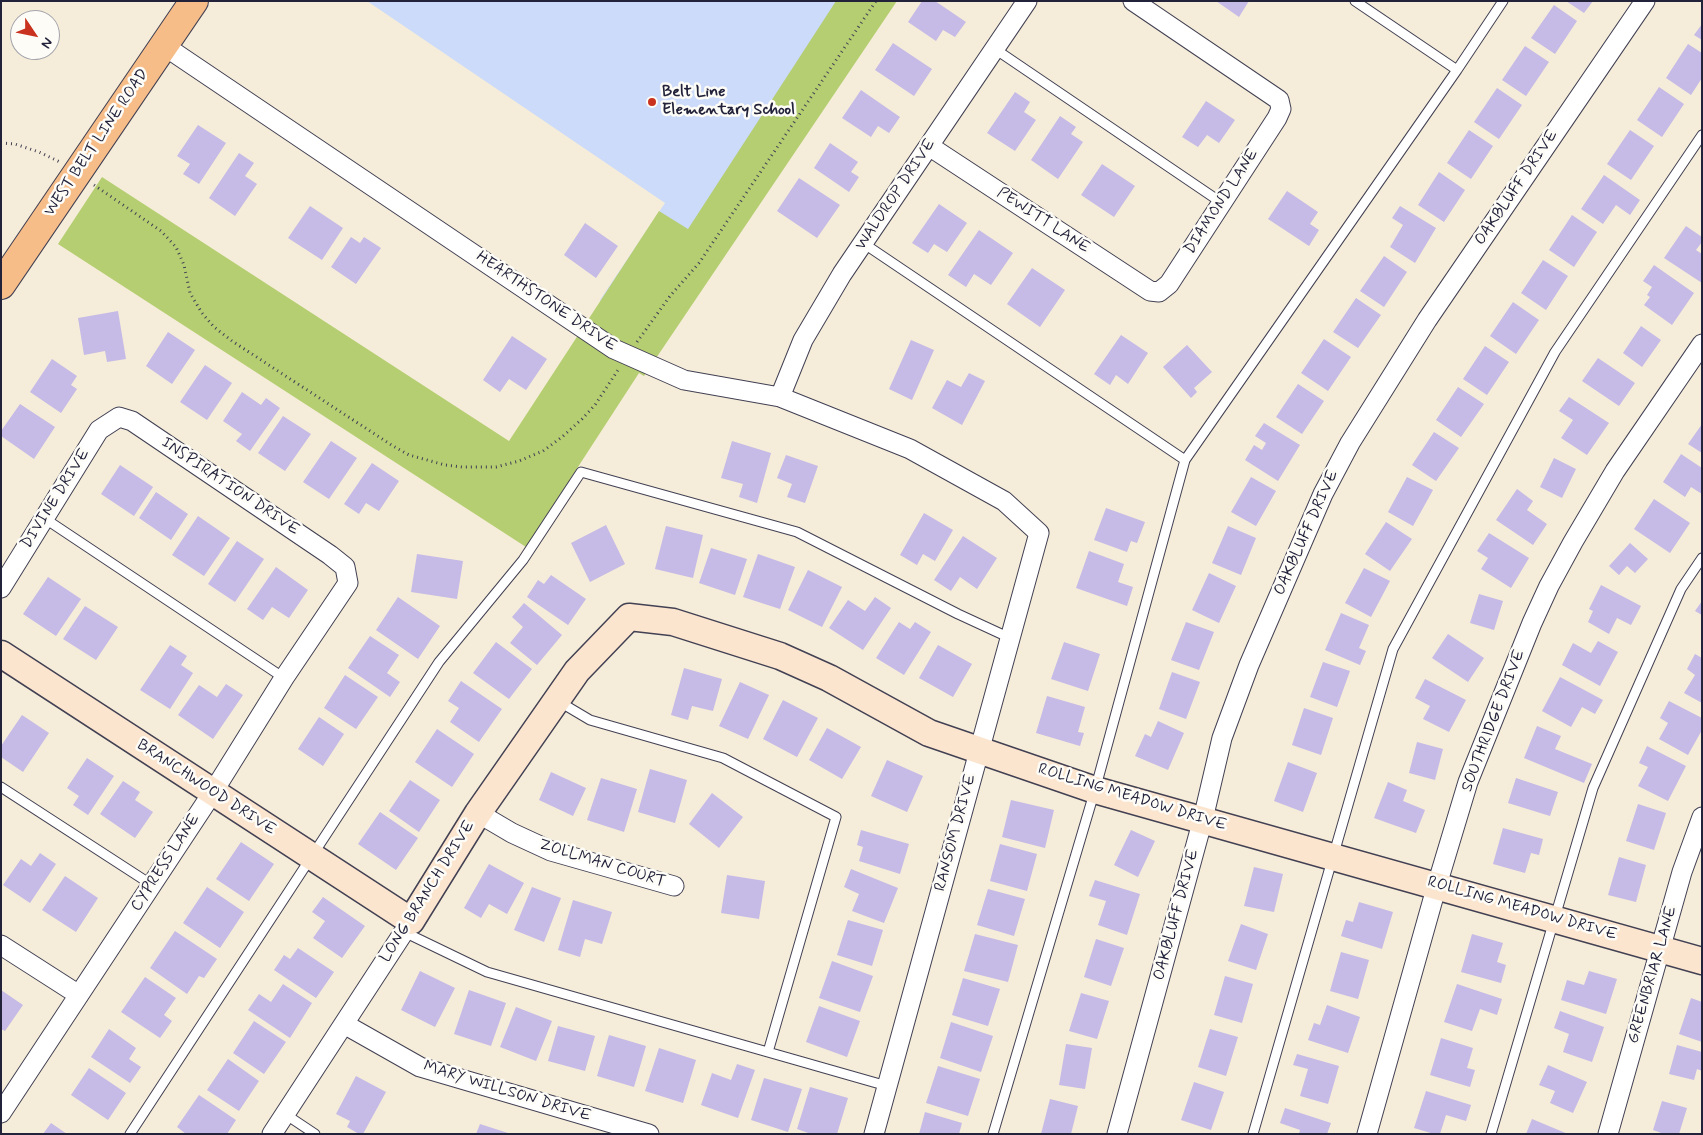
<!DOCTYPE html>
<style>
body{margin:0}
#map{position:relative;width:1703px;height:1135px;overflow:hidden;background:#f5edd9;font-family:Mynerve,sans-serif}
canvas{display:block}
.frame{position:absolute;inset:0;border:2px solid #22223b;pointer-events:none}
.north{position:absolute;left:10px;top:10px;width:50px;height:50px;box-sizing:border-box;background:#fdfcf7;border:1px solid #a5a5ac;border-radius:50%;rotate:124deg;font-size:14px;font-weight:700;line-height:20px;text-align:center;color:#22223b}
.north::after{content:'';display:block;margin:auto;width:18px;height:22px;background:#c8321e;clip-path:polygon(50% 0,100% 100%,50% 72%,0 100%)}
</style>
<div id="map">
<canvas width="1703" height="1135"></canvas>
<div class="frame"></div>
<div class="north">N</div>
</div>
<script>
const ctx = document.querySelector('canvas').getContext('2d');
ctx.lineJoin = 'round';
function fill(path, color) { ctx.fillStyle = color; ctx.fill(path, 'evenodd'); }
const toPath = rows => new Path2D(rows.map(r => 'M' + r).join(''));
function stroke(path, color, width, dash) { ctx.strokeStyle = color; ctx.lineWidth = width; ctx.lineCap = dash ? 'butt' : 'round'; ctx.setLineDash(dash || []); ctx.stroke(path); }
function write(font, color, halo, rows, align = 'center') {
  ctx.font = font + ' Mynerve,sans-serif'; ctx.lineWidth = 5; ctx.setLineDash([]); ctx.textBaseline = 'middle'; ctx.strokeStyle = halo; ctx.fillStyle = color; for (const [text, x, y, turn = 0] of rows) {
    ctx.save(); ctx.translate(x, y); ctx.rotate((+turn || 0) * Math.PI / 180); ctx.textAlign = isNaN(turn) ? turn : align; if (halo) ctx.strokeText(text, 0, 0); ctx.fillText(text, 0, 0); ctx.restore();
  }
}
fill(toPath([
 [367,1,861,1,640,329,600,300,665,203]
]), '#ccdbfa');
fill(toPath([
 [836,1,897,1,644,376,639,373,526,547,58,244,102,177,509,441,659,211,688,229]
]), '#b6ce72');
fill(toPath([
 [922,1,935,1,966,22,955,37,943,30,936,41,908,22],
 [1216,1,1249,1,1239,17],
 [1566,1,1593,1,1584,13],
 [1554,5,1577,21,1555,54,1531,38],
 [1702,24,1702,40,1694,35],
 [893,43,932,69,914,96,875,70],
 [1688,44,1702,53,1702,78,1691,95,1666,78],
 [1525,46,1549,62,1526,96,1502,80],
 [1659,87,1684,104,1662,137,1637,120],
 [1497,88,1522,105,1499,139,1474,122],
 [861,90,900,117,889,133,878,126,871,137,842,118],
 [1015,92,1030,102,1024,112,1036,120,1015,151,987,133],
 [1206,101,1235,120,1219,143,1207,135,1198,147,1182,137],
 [1060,116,1076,127,1071,134,1083,142,1058,179,1031,160],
 [198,125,226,143,199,184,183,174,190,164,177,156],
 [1469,130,1493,146,1471,179,1447,163],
 [1630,130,1654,146,1631,180,1607,164],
 [830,143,858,162,851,172,859,177,849,192,814,168],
 [239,153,254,163,245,176,257,184,235,216,209,198],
 [1102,164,1135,186,1114,217,1081,195],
 [1439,172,1465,190,1444,222,1418,205],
 [1604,175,1640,200,1630,215,1616,205,1603,224,1581,209],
 [799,178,840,205,817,238,777,211],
 [1287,191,1318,212,1310,224,1319,230,1309,246,1268,219],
 [939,204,967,223,947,252,934,244,928,253,912,243],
 [310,206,343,228,322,260,288,238],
 [1400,206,1436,228,1415,263,1390,247,1403,225,1392,218],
 [1572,215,1597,232,1574,267,1549,250],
 [585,223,618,246,596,278,564,255],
 [1686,226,1702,237,1702,242,1696,250,1702,254,1702,283,1664,258],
 [979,230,1013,253,991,285,974,274,966,287,948,275],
 [351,237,360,243,364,237,381,248,356,284,331,267],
 [1384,256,1407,272,1384,307,1360,291],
 [1543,260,1568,276,1546,310,1521,293],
 [1654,265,1694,293,1672,325,1644,305,1650,297,1647,295,1652,287,1643,281],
 [1032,268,1065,290,1040,327,1007,304],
 [1356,298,1381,315,1358,348,1333,332],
 [1513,302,1539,320,1516,354,1490,336],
 [118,311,126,359,107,362,105,351,84,355,78,318],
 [1641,326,1661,340,1642,367,1623,353],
 [168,332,195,350,172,384,146,366],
 [1121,335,1148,353,1128,384,1116,375,1110,385,1094,374],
 [512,336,547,359,526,390,509,379,500,392,483,380],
 [1324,339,1351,357,1328,391,1301,373],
 [911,340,934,350,912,400,889,389],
 [1187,345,1212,372,1194,388,1197,392,1191,398,1163,367],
 [1485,346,1509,362,1487,395,1463,379],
 [1598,358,1635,383,1619,406,1582,381],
 [52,359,77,376,71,385,77,389,61,413,30,392],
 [205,365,232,383,207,420,180,402],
 [969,373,985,381,962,425,932,408,947,380,961,387],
 [1298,384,1324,401,1302,434,1276,417],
 [1458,387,1484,404,1461,437,1436,420],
 [242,392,261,405,266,398,280,408,250,451,236,441,242,434,223,421],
 [1569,397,1609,423,1587,455,1561,438,1573,420,1559,411],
 [20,404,55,427,34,459,1,436,1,431],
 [283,416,311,434,285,471,258,453],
 [1264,423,1300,445,1278,481,1245,460,1254,445,1262,450,1266,443,1255,436],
 [1702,424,1702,453,1688,444],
 [1434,432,1459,448,1436,481,1412,465],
 [331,441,357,458,329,499,303,482],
 [732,441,771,453,757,503,739,497,743,484,721,478],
 [1681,454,1702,468,1702,494,1691,487,1685,497,1663,482],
 [786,455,818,466,805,503,787,497,792,484,777,478],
 [1554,458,1576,469,1562,498,1540,487],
 [372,463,399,481,379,511,366,503,359,514,344,504],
 [120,465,153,487,134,516,101,494],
 [1251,477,1276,491,1256,526,1231,512],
 [1407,477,1433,490,1413,526,1388,512],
 [1517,489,1533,501,1527,510,1547,524,1533,545,1496,520],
 [156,492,188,514,171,540,139,518],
 [1654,499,1690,523,1670,553,1634,529],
 [1106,508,1145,522,1137,543,1131,541,1127,552,1094,540],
 [924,513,953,530,935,561,923,554,917,565,900,555],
 [198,516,230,538,204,576,172,555],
 [1386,522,1412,539,1390,571,1365,554],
 [606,525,625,564,590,582,571,543],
 [666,526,703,535,693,578,655,569],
 [1228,526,1256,538,1241,575,1212,563],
 [1489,533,1529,558,1511,588,1481,569,1488,558,1477,551],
 [963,536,997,558,977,589,960,577,951,591,934,580],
 [237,541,264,559,235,602,208,584],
 [1630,543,1648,559,1635,573,1627,566,1619,575,1609,566],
 [711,548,747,559,735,595,699,583],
 [1089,551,1124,564,1118,582,1133,587,1127,606,1076,588],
 [417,554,463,561,457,599,411,592],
 [758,554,795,567,780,609,743,597],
 [276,567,308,590,289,618,272,607,263,620,247,609],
 [1364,568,1390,581,1371,617,1345,603],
 [808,570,842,587,822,627,788,610],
 [1209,573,1236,586,1219,623,1192,610],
 [551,575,586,599,568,625,527,597,538,580,544,584],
 [48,577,81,599,56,636,23,614],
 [1601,585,1641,606,1631,625,1617,618,1609,634,1588,622,1593,611,1589,609],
 [1479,594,1503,601,1494,630,1470,623],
 [398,597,440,626,418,659,376,630],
 [875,597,891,608,863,650,829,628,848,600,865,611],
 [1702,601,1702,615,1695,611],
 [524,603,562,635,537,665,510,643,523,627,512,617],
 [85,606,118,627,96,660,63,639],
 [1341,613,1369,625,1359,648,1366,651,1360,665,1325,650],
 [899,622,910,629,915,622,931,632,904,675,876,658],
 [1186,622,1214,632,1199,670,1171,660],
 [1448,634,1484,658,1468,682,1432,658],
 [370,636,399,655,387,673,400,682,390,697,348,668],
 [1598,641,1618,652,1600,686,1562,665,1573,643,1591,653],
 [496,642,532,669,509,699,473,673],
 [1064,642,1100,654,1088,691,1051,679],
 [170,645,187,656,181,665,193,673,170,709,140,690],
 [938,645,972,664,953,697,919,678],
 [1695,654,1702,658,1702,703,1684,693,1695,675,1687,669],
 [1323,662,1350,671,1337,707,1310,697],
 [684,668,722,679,713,711,692,706,688,720,671,715],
 [1172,672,1200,682,1186,719,1159,709],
 [345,675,378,697,356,729,324,708],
 [1560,677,1603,700,1595,714,1582,707,1571,727,1542,711],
 [1425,679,1466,700,1449,732,1423,719,1430,706,1415,698],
 [461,681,502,709,479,742,450,722,459,708,448,701],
 [740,682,769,695,748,739,719,726],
 [226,684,243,695,213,739,178,715,199,685,217,697],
 [1047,696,1085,707,1078,732,1084,733,1080,746,1036,733],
 [783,700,818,718,797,757,763,739],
 [1669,701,1702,718,1702,730,1688,755,1659,739,1668,723,1660,718],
 [1304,708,1333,718,1321,755,1292,745],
 [22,715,49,733,23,772,1,757,1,746],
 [319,717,344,734,323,766,298,749],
 [1158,721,1184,733,1168,770,1135,756,1145,734,1151,737],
 [1537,726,1561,736,1555,749,1592,764,1584,783,1524,758],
 [827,728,861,747,842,779,809,760],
 [437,729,474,754,452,787,415,762],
 [1417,742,1443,749,1435,780,1409,773],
 [1647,746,1686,766,1668,801,1638,786,1648,767,1639,763],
 [87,758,114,776,88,815,73,805,79,796,67,788],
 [887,760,923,776,907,812,871,796],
 [1288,762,1317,773,1303,812,1274,801],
 [650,769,687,780,675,823,638,812],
 [551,772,586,788,573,816,539,800],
 [601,778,637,789,624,832,587,820],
 [1516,778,1558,792,1550,816,1508,803],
 [410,780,440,800,419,832,389,811],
 [123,781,140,792,135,800,153,812,135,838,100,814],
 [1388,782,1407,790,1403,801,1425,810,1416,833,1374,818],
 [712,793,743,817,719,848,689,824],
 [1011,800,1054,810,1045,848,1002,837],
 [1638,804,1666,813,1654,850,1626,841],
 [380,812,418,838,396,870,358,844],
 [1503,828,1543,839,1539,855,1531,853,1525,873,1493,864],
 [861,830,909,844,900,874,859,861,863,847,857,845],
 [1131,830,1155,841,1138,877,1114,865],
 [241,842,274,864,249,901,216,879],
 [1000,844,1037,854,1027,891,990,881],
 [40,853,56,864,30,903,3,885,21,859,31,866],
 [1619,857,1646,865,1636,902,1608,895],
 [489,864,524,883,507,914,489,904,481,918,464,908],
 [1254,867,1283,874,1274,912,1244,906],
 [851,869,898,888,884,923,852,911,859,894,844,887],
 [727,875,765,881,759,919,721,913],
 [65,876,98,898,76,932,42,910],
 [1095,880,1140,894,1127,935,1098,925,1106,901,1089,896],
 [207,887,244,912,220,948,183,923],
 [532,887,561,898,544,942,514,930],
 [988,889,1025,899,1014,936,977,925],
 [323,897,365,926,342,958,313,938,325,921,312,912],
 [573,900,612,912,602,944,585,939,580,957,558,950],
 [1359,902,1393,912,1382,949,1341,936,1346,920,1353,922],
 [848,920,883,930,872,966,837,955],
 [1241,924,1268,934,1256,970,1228,961],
 [175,931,217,959,204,978,199,976,187,994,150,968],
 [975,934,1018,945,1008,982,964,971],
 [1472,934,1503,943,1497,962,1506,965,1501,983,1461,972],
 [1096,939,1124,948,1111,986,1084,977],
 [298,948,334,972,316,998,274,970,284,955,290,959],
 [1341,952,1369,960,1358,999,1330,991],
 [832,961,873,976,860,1012,819,998],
 [420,971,455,988,435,1027,401,1010],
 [1589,971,1617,979,1606,1014,1561,1000,1567,980,1584,985],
 [1225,976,1253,984,1242,1023,1214,1015],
 [145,977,176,998,164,1015,172,1021,160,1038,121,1012],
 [963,978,1000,989,988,1026,952,1015],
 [283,984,312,1003,290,1038,248,1010,259,994,271,1002],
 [1457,984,1502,999,1497,1015,1480,1009,1472,1031,1444,1022],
 [1,990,23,1005,5,1031,1,1029],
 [469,990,506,1003,491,1046,454,1034],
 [1081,993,1109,1001,1097,1039,1069,1031],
 [1691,998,1702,1002,1702,1042,1679,1034],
 [1327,1005,1360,1017,1348,1053,1308,1040,1314,1023,1320,1025],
 [819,1006,860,1021,847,1057,806,1042],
 [516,1007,552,1021,536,1061,500,1047],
 [1560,1011,1604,1027,1592,1062,1563,1052,1569,1034,1554,1028],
 [254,1021,286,1042,264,1074,233,1053],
 [951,1022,993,1036,981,1072,940,1058],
 [558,1026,595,1036,585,1071,548,1061],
 [109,1029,136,1048,129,1059,141,1067,130,1083,91,1057],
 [1210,1029,1238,1037,1226,1076,1198,1067],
 [609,1035,646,1046,634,1087,597,1076],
 [1441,1038,1473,1048,1467,1068,1475,1070,1470,1087,1430,1075],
 [1066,1044,1092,1048,1085,1089,1059,1085],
 [1677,1045,1702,1052,1702,1071,1697,1069,1694,1080,1669,1074],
 [659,1048,696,1060,683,1103,645,1091],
 [1297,1054,1339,1066,1328,1104,1300,1096,1308,1069,1293,1065],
 [228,1059,259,1081,239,1111,207,1090],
 [737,1064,755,1070,738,1118,701,1105,712,1073,731,1080],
 [1548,1065,1587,1082,1573,1113,1550,1103,1555,1091,1539,1085],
 [938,1066,980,1079,968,1116,926,1103],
 [89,1068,126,1093,108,1120,71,1095],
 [356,1076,386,1092,363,1134,359,1134,347,1127,350,1121,336,1114],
 [764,1078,802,1089,788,1132,751,1120],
 [1194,1082,1224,1092,1211,1130,1181,1120],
 [810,1087,848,1098,837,1134,811,1134,797,1129],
 [1426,1091,1471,1105,1466,1121,1446,1115,1440,1134,1434,1134,1414,1128],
 [199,1095,236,1120,227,1134,186,1134,177,1127],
 [1050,1099,1078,1106,1071,1134,1041,1134],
 [1662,1101,1687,1108,1679,1134,1664,1134,1653,1130],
 [1285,1108,1331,1123,1327,1134,1299,1134,1300,1130,1280,1123],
 [925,1112,962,1123,959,1134,919,1134],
 [1532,1119,1568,1134,1526,1134],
 [51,1123,67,1134,43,1134],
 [480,1124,508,1133,508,1134,476,1134]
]), '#c6bae6');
const lane = toPath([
 [1355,1,1457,70,1503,1],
 [995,49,1222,203],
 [863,243,1185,460,1095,790,993,1134],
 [1185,460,1457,70],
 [44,518,284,678],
 [558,701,590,720,723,758,836,817,768,1052],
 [1,787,152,885],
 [404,932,487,972,887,1086],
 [285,1114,315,1134],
 [130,1134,439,662,523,560,581,472,797,532,958,614,1010,638],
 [1253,1134,1393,649,1555,352,1702,135],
 [1491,1134,1593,788,1681,589,1702,558]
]);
const street = toPath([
 [163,45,614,349,684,380,780,397,910,449,1004,501,1039,533,874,1134],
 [929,146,1150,291,1159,292,1169,284,1277,118,1281,109,1279,100,1133,1],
 [780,397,803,340,842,274,1027,1],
 [1,588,99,430,119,417,132,421,330,555,345,567,348,583,284,678,213,792,1,1113],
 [478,813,512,833,551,851,674,886],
 [1,945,79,995],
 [344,1024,420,1067,649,1134],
 [272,1134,411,921],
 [1117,1134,1203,819,1222,738,1249,665,1323,494,1350,443,1427,320,1645,1],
 [1367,1134,1437,885,1468,782,1532,623,1549,586,1573,542,1615,471,1702,344],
 [1608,1134,1682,872,1702,817]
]);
const secondary = toPath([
 [1,654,411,921,478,813,577,671,629,617,673,622,780,656,829,678,929,733,1095,790,1702,961]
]);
const primary = toPath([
 [1,285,194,1]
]);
stroke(lane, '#424053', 11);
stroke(street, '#424053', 21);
stroke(secondary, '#424053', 29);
stroke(primary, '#424053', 30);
stroke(toPath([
 [1,143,15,144,39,152,60,162],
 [94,185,161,231,176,247,184,265,190,293,202,313,214,327,232,341,393,446,409,455,445,465,462,467,496,467,519,461,543,451,562,437,582,419,595,405,618,370],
 [637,342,670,296,699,263,876,1]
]), '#424053', 3, [1, 4]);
stroke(lane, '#fff', 9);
stroke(street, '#fff', 19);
stroke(secondary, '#fce5cf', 26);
stroke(primary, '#f7bd88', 28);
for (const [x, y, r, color] of [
 [652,102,5,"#c8321e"]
]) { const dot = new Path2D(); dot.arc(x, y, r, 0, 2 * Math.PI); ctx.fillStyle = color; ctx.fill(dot); stroke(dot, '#fdfcf7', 2); }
write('bold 16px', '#22223b', '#fdfcf7', [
 ["Belt Line",662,93],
 ["Elementary School",662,111]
], 'left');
write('16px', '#22223b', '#fdfcf7', [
 ["WEST BELT LINE ROAD",97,143,-56],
 ["OAKBLUFF DRIVE",1517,188,-56],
 ["WALDROP DRIVE",896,195,-56],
 ["DIAMOND LANE",1222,202,-57],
 ["PEWITT LANE",1043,221,33],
 ["HEARTHSTONE DRIVE",546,302,34],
 ["INSPIRATION DRIVE",230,487,34],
 ["DIVINE DRIVE",56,499,-58],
 ["OAKBLUFF DRIVE",1307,533,-66],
 ["SOUTHRIDGE DRIVE",1494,721,-69],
 ["BRANCHWOOD DRIVE",206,788,33],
 ["ROLLING MEADOW DRIVE",1132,798,17],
 ["RANSOM DRIVE",956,833,-75],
 ["CYPRESS LANE",166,863,-57],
 ["ZOLLMAN COURT",602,864,17],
 ["LONG BRANCH DRIVE",428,892,-58],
 ["ROLLING MEADOW DRIVE",1522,909,16],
 ["OAKBLUFF DRIVE",1177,915,-75],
 ["GREENBRIAR LANE",1653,975,-74],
 ["MARY WILLSON DRIVE",507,1092,17]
]);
</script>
